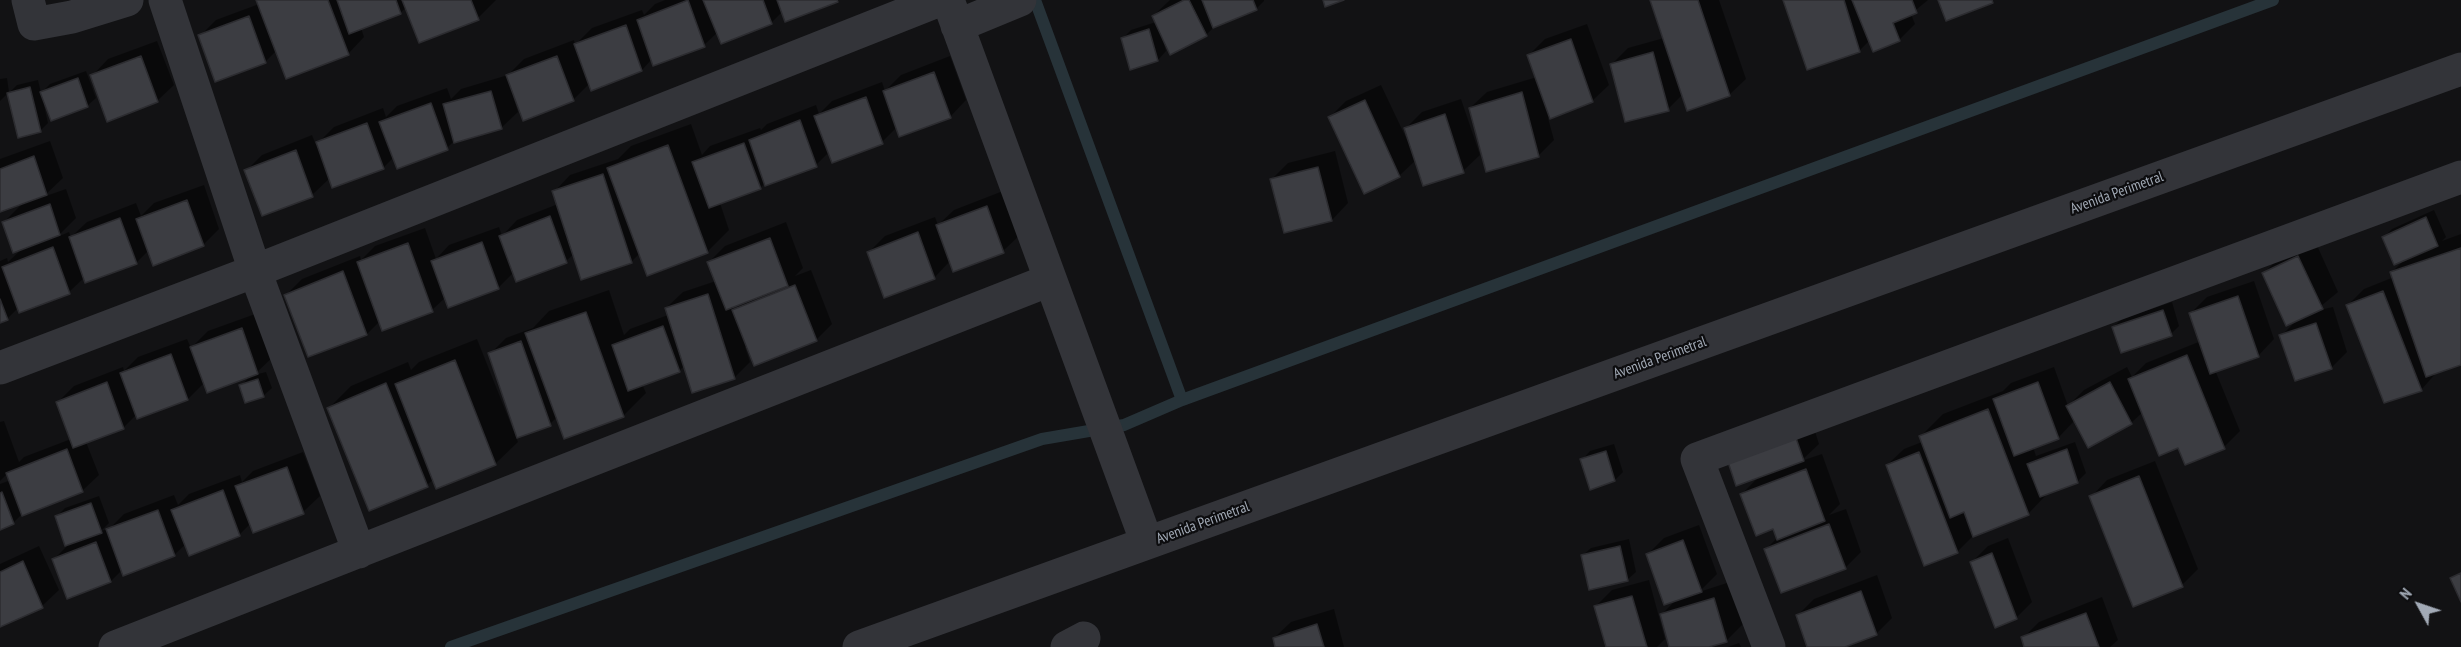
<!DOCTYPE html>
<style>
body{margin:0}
#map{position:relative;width:2461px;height:647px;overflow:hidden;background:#121214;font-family:"PT Sans Narrow",sans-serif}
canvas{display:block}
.north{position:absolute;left:2389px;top:575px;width:60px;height:60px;-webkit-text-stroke:4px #0d0d0f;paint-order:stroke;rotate:310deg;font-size:16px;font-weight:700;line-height:24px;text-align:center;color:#a2aab6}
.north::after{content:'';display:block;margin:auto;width:21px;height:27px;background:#a2aab6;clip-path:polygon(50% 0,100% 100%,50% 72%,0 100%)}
</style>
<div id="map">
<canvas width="2461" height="647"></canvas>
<div class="north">N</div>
</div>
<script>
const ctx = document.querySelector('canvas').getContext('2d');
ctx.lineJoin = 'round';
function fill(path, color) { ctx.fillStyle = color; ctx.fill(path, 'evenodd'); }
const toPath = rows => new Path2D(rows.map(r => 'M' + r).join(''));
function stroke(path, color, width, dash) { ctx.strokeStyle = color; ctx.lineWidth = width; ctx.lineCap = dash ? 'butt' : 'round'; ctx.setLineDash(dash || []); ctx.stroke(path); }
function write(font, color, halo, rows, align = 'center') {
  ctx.font = font + ' "PT Sans Narrow",sans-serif'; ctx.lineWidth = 4.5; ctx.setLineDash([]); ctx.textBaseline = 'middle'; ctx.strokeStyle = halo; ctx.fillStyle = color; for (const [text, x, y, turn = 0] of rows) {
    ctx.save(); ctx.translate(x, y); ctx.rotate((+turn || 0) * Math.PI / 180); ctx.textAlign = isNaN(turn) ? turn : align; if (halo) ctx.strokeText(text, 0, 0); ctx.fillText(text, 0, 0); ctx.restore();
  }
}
fill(toPath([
 [258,0,496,0,478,18,407,7,400,13,361,28,364,37,348,54,277,50,266,61,216,80,200,36,216,20,259,4],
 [665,0,837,0,783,11,771,23,718,32,704,45,652,59,642,70,590,83,573,100,513,96,518,112,501,128,454,141,447,148,394,157,383,168,330,178,312,195,246,171,262,155,312,135,316,145,334,127,383,108,386,117,397,106,447,88,451,99,461,89,508,75,524,59,574,40,575,45,592,28,642,10,644,15,655,4],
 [1170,0,1264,0,1264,1,1256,9,1216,25,1206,35,1162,38,1166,51,1158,60,1122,39,1131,30,1156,22,1153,16],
 [1651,0,1719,0,1746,79,1729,95,1683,94,1668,109,1612,64,1628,48,1664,38],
 [1785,0,1928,0,1911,14,1915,24,1899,40,1870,40,1859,51],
 [1587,24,1609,85,1592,101,1548,118,1554,140,1538,156,1470,108,1487,92,1537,77,1529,55,1545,39],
 [157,41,174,85,157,101,92,76,108,59],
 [950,56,966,100,950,117,897,127,882,142,829,152,816,165,766,182,760,188,720,203,729,230,707,252,640,253,631,262,574,254,566,261,517,280,514,272,499,287,449,306,446,297,432,310,383,329,380,321,367,334,309,355,286,295,302,279,360,256,361,260,375,246,425,228,436,259,449,245,499,227,502,236,517,220,558,204,554,192,570,175,618,159,631,146,691,124,702,155,710,146,760,128,761,130,767,124,816,105,819,114,832,101,882,82,885,91,901,75],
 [86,71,96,98,87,106,44,105,48,123,40,131,9,93,17,85,38,80,41,93,50,84],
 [7,78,9,92,0,101,0,79],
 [1381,85,1409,144,1406,128,1422,112,1461,99,1480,155,1463,171,1416,160,1399,176,1330,117,1346,101],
 [50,141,63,178,43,197,66,189,76,218,57,237,69,232,71,237,87,222,136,203,141,216,154,203,204,185,219,229,203,245,149,250,136,263,85,277,69,292,19,307,7,319,0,321,0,261,7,258,8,262,24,247,4,222,24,202,0,211,0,159],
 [1335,151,1348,203,1332,220,1272,179,1288,163],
 [1003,191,1020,235,1003,251,950,261,935,277,885,296,869,252,885,236,935,217,938,225,954,210],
 [2434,210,2446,237,2442,241,2461,234,2461,363,2437,372,2421,390,2348,305,2364,289,2394,277,2392,272,2405,259,2384,237,2392,229],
 [786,222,803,268,795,276,811,270,832,324,816,340,745,347,750,362,734,378,685,365,679,371,642,384,646,393,623,416,557,417,550,424,490,354,506,338,533,328,549,311,609,290,624,335,630,329,668,315,666,308,683,292,716,281,709,262,725,246],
 [743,302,734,310,732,305],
 [2315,241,2338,292,2315,311,2333,307,2347,352,2331,368,2281,336,2297,320,2264,273,2280,257],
 [2254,281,2274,339,2258,356,2215,370,2240,431,2224,447,2179,446,2143,412,2131,423,2075,420,2058,438,2033,447,2036,456,2075,442,2086,473,2078,481,2050,491,2028,514,1974,535,1957,552,1925,564,1887,465,1904,449,1922,442,1920,437,1943,414,2003,391,2011,383,2054,367,2068,406,2084,390,2127,367,2132,377,2146,363,2201,341,2191,313,2207,297],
 [2172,302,2179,326,2171,334,2113,327,2122,319],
 [258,313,274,356,254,375,266,372,272,388,263,396,241,386,251,375,205,382,188,399,138,417,137,414,123,428,86,442,99,475,82,491,22,514,13,523,0,528,0,484,11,480,8,473,0,481,0,422,4,421,19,462,24,457,71,439,58,402,74,386,123,367,124,371,138,357,187,339,191,348,208,331],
 [477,339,518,442,495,464,434,479,427,485,329,408,351,386,408,362,411,370,419,362],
 [1812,422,1819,444,1801,461,1822,454,1840,504,1829,515,1846,509,1861,552,1845,568,1766,549,1777,538,1774,527,1742,494],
 [1614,444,1623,472,1615,480,1582,460,1590,451],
 [303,452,320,496,303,512,251,523,239,535,186,544,174,555,123,569,111,581,68,597,54,559,67,546,56,517,65,508,99,496,109,523,101,531,110,528,124,514,174,495,178,505,189,494,240,475,242,482,253,471],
 [2155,461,2198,569,2182,585,2091,497,2107,480],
 [1699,525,1717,574,1699,592,1730,582,1743,624,1727,640,1704,647,1671,647,1661,615,1677,599,1647,555,1664,538],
 [2008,538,2032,602,2016,618,1972,562,1988,546],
 [1629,539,1636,572,1627,580,1582,556,1591,548],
 [39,546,59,590,42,606,0,625,0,564],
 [1877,575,1892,618,1876,634,1841,647,1809,647,1797,616,1814,599],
 [1649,580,1665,639,1657,647,1607,647,1596,606,1612,590],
 [2102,597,2118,640,2110,647,2026,647,2023,638,2039,622],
 [1334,609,1344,647,1277,647,1274,638,1291,622],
 [1739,643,1741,647,1728,647]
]), '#0007');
stroke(toPath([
 [1035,0,1182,400],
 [451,647,1042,439,1124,425,1182,400,2273,0]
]), '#273339', 12);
const building = toPath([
 [256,0,328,0,349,55,286,79,256,0],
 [337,0,396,0,401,14,349,34,337,0],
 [402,0,471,0,479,20,419,43,402,0],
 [688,0,705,47,653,66,637,20,688,0],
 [703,0,763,0,772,24,721,44,703,0],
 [777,0,837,0,838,2,785,22,777,0],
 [1184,0,1189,0,1207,36,1170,55,1152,16,1184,0],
 [1202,0,1253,0,1257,10,1213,28,1202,0],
 [1323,0,1344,0,1325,7,1323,0],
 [1650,0,1698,0,1730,96,1687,111,1650,0],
 [1783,0,1844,0,1860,52,1807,70,1783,0],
 [1852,0,1912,0,1917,13,1893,23,1900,41,1873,52,1852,0],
 [1938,0,1992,0,1993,3,1946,21,1938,0],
 [249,16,266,63,215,82,198,35,249,16],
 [626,25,642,71,591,91,574,44,626,25],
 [1149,29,1158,61,1130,70,1121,38,1149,29],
 [1571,39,1593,102,1550,119,1527,55,1571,39],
 [1653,52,1669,111,1625,122,1610,64,1653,52],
 [141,56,158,102,107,122,90,75,141,56],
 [557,56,574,101,523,121,506,75,557,56],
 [934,72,951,118,899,137,883,91,934,72],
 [78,78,88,107,51,121,40,92,78,78],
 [30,87,41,132,18,138,7,93,30,87],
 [491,91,502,129,454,143,443,104,491,91],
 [1522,92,1539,157,1486,172,1469,108,1522,92],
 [866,97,883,144,832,163,814,116,866,97],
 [1365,100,1400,177,1364,194,1328,117,1365,100],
 [431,103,448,150,397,169,379,122,431,103],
 [1445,114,1464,173,1423,186,1404,128,1445,114],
 [800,120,817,167,765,186,749,140,800,120],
 [367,123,384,169,332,188,316,142,367,123],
 [744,143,761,189,709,208,692,162,744,143],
 [668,145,708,253,647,276,607,168,668,145],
 [296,150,313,197,262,216,244,170,296,150],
 [34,156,47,195,0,212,0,169,34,156],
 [1318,167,1332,221,1284,233,1270,179,1318,167],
 [603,174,632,263,581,280,552,191,603,174],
 [187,200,204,246,153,266,136,219,187,200],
 [50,204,60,235,13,253,2,222,50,204],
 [987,206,1004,253,953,272,936,225,987,206],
 [550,216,567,263,516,282,499,236,550,216],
 [2426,217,2438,246,2394,265,2382,237,2426,217],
 [120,218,137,264,85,283,69,237,120,218],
 [918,232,935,279,884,298,867,252,918,232],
 [770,238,788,286,726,310,707,262,770,238],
 [482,242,499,289,448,308,431,261,482,242],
 [408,243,433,312,382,331,357,262,408,243],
 [53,247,70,294,19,313,2,267,53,247],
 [2461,248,2461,365,2426,377,2390,272,2461,248],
 [2298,256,2323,309,2286,326,2262,273,2298,256],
 [343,271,367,335,308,357,284,295,343,271],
 [795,285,817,341,754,366,732,310,795,285],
 [2383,291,2422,391,2384,403,2346,305,2383,291],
 [708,294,735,379,692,393,665,308,708,294],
 [2238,296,2259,357,2210,374,2189,313,2238,296],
 [0,299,8,320,0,323,0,299],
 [2163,310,2172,336,2121,353,2112,327,2163,310],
 [586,312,624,417,564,439,525,333,586,312],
 [2316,323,2332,369,2295,381,2279,335,2316,323],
 [663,326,680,372,628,391,612,345,663,326],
 [242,328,258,374,207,393,190,347,242,328],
 [521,341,551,426,517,438,488,353,521,341],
 [171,354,188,400,137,419,120,373,171,354],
 [2187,355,2225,449,2185,465,2178,448,2159,456,2128,379,2187,355],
 [455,360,496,465,436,489,395,384,455,360],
 [258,379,264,397,245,403,239,385,258,379],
 [107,382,124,429,73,448,56,402,107,382],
 [2038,382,2059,439,2014,456,1993,399,2038,382],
 [2110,382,2132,424,2088,448,2066,406,2110,382],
 [386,383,428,487,369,511,327,408,386,383],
 [1988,409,2029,515,1973,537,1964,512,1950,518,1919,436,1988,409],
 [1796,438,1804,461,1736,486,1728,462,1796,438],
 [67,449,83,492,22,516,6,473,67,449],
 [2067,449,2078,483,2040,497,2027,464,2067,449],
 [1606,451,1615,481,1590,490,1580,459,1606,451],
 [1919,452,1958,553,1924,566,1886,465,1919,452],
 [287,467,304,514,253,533,235,486,287,467],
 [1806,469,1825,521,1777,540,1773,529,1756,536,1740,494,1806,469],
 [2139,476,2183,587,2133,607,2089,496,2139,476],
 [223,490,240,536,189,556,171,510,223,490],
 [2,492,14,524,0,530,0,493,2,492],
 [91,503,102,533,65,546,55,516,91,503],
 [158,510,175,556,123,576,106,529,158,510],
 [1829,524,1846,569,1781,593,1764,549,1829,524],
 [1683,540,1702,592,1664,605,1646,554,1683,540],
 [96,542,111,582,67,599,52,559,96,542],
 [1620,546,1628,581,1589,590,1581,555,1620,546],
 [1992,553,2017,619,1995,628,1970,562,1992,553],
 [23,561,43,608,0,627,0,572,23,561],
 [2461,573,2461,602,2450,578,2461,573],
 [1861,591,1877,635,1845,647,1807,647,1796,615,1861,591],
 [1632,596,1647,647,1606,647,1594,606,1632,596],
 [1714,598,1727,642,1709,647,1669,647,1660,614,1714,598],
 [2086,613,2099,647,2024,647,2021,637,2086,613],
 [1317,624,1324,647,1275,647,1273,638,1317,624]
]);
fill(building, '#3c3d42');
stroke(building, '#2c2c30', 1.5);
stroke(toPath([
 [28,0,34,24,72,17,127,0],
 [165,0,255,271,359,552],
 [948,0,1147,543],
 [957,26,1020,0],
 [0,368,255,271,940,0],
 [115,647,1050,280],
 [859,647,2461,69],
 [1067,647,1084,638],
 [1769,647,1697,459,2461,177]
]), '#333439', 33);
write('15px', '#a2aab6', '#0d0d0f', [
 ["Avenida Perimetral",2117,193,-20],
 ["Avenida Perimetral",1660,358,-20],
 ["Avenida Perimetral",1203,523,-20]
]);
</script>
